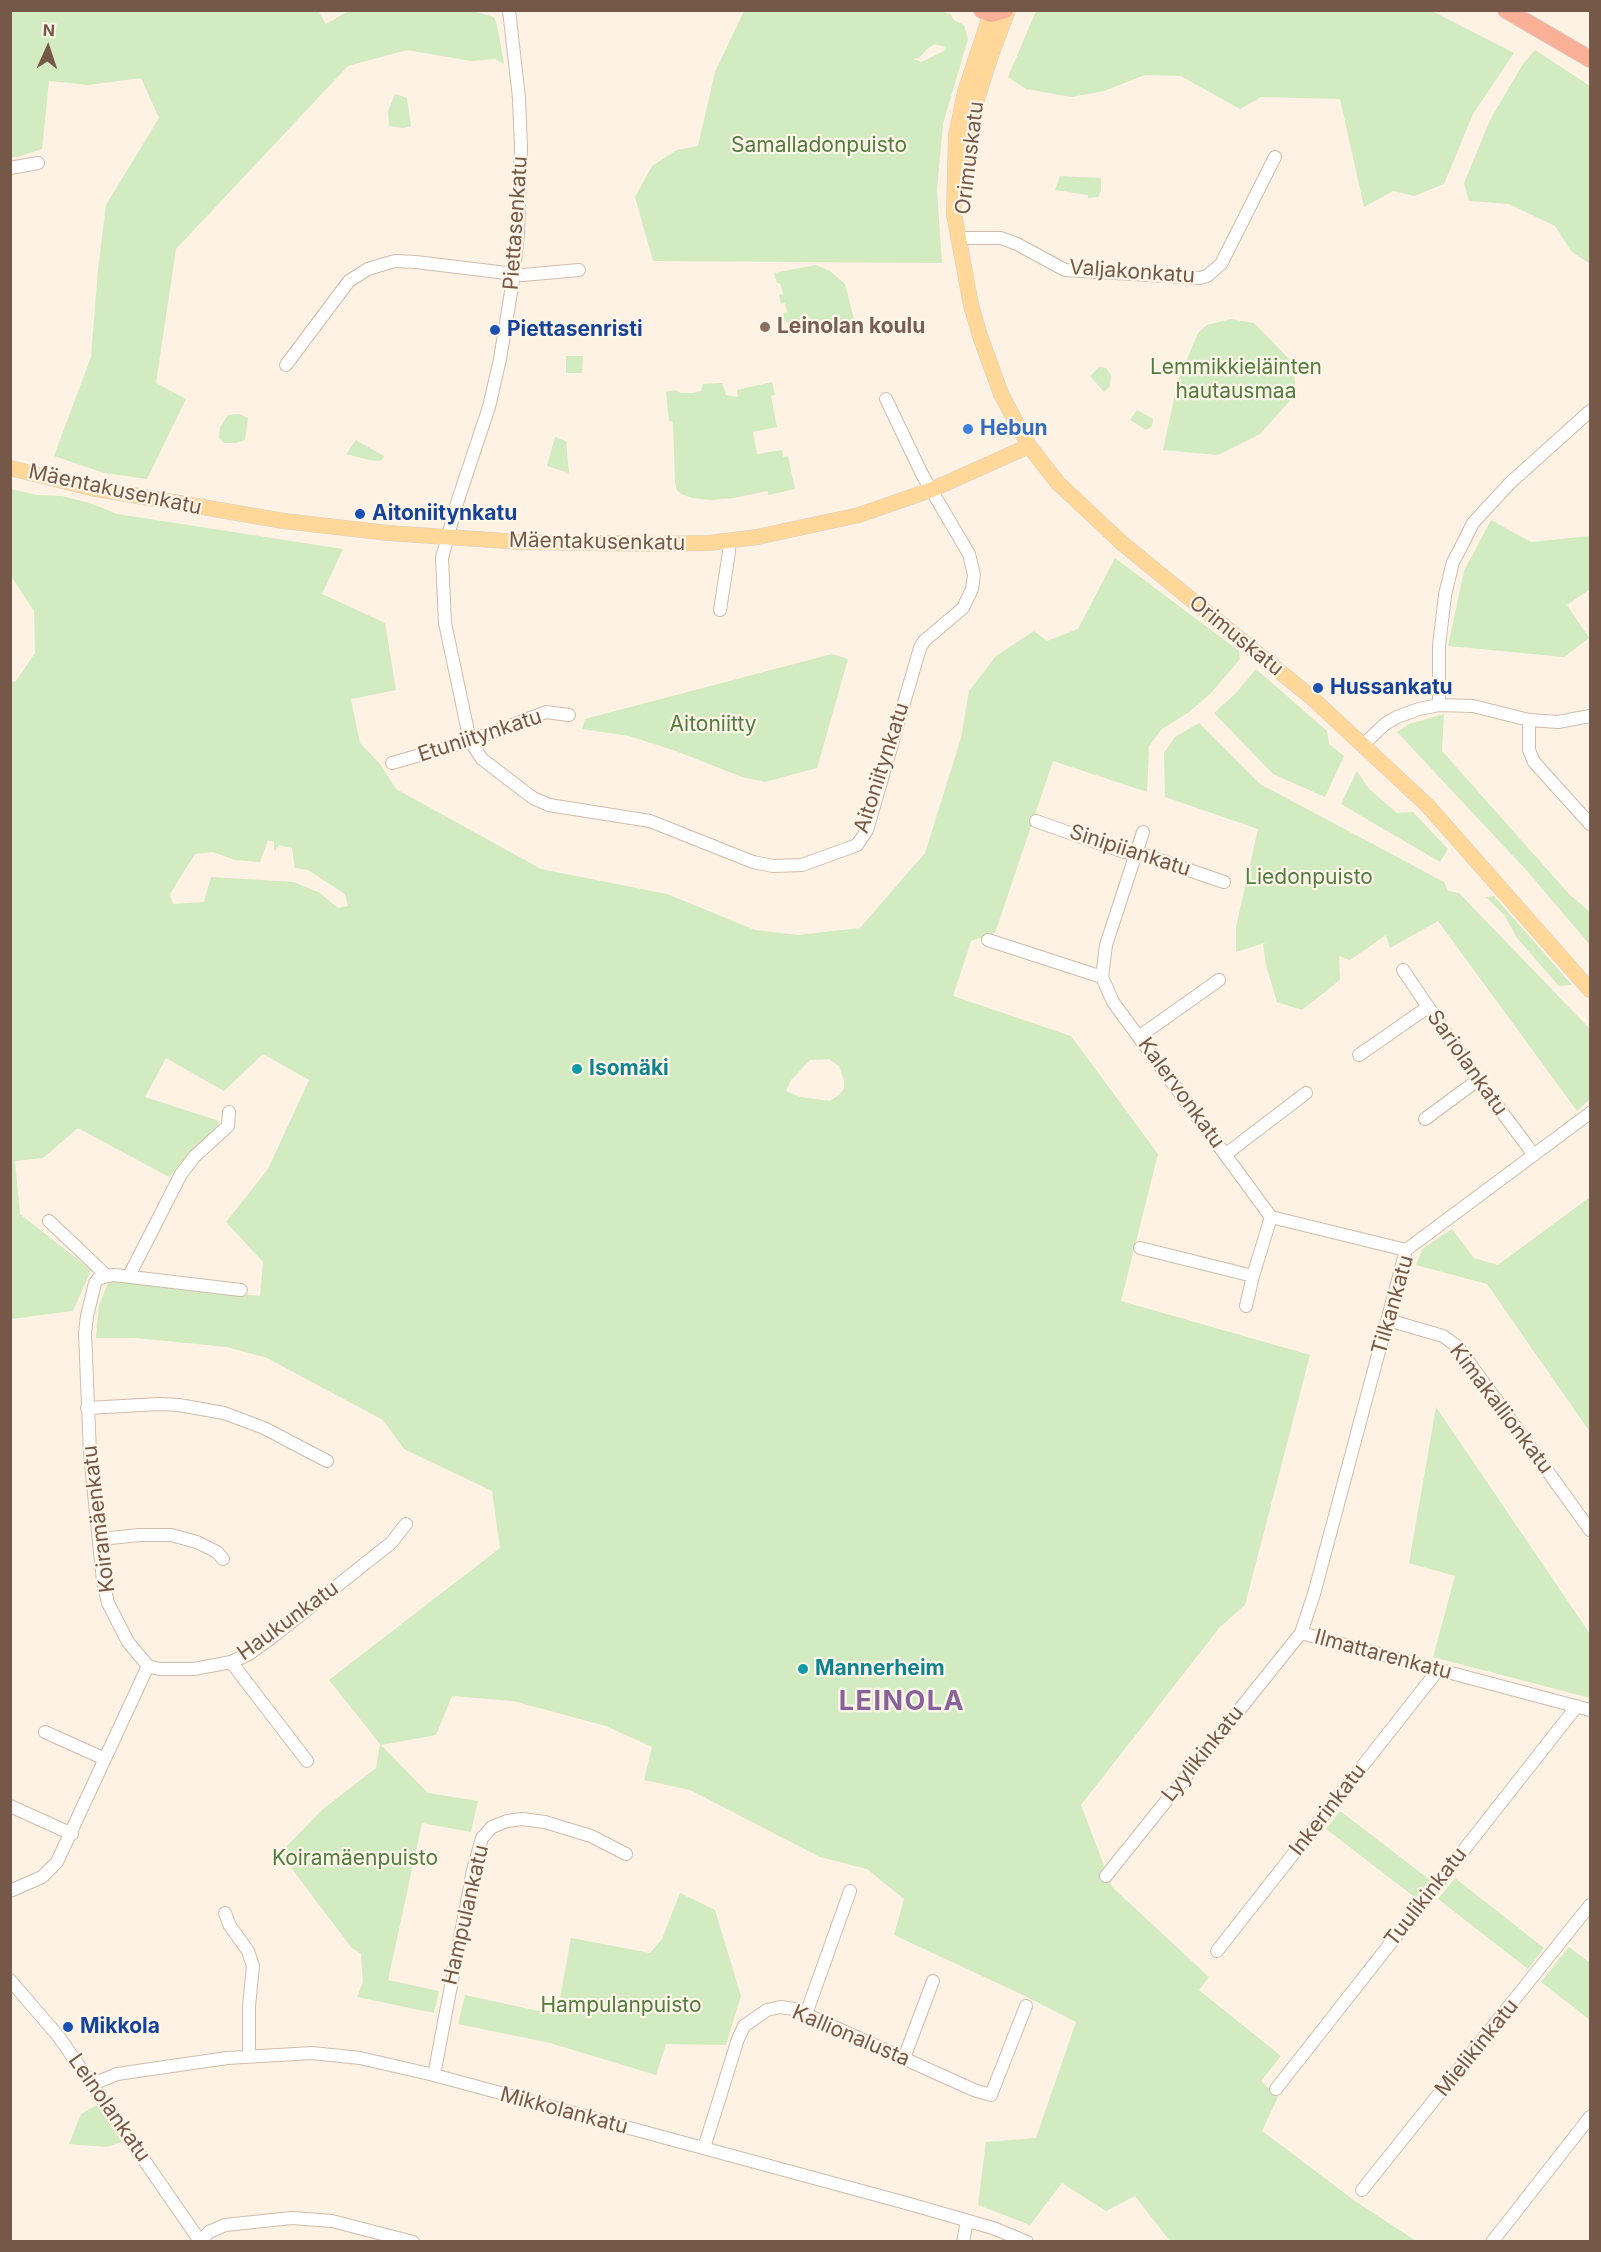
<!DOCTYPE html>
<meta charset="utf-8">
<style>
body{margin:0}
#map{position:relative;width:1601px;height:2252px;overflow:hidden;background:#fdf2e3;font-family:Inter,sans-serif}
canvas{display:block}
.frame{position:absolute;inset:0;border:12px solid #765848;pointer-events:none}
.north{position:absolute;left:18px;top:18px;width:60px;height:60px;-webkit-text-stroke:4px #fff6ea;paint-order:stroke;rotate:3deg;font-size:16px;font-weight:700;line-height:24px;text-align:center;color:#765848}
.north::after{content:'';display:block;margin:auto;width:21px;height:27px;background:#765848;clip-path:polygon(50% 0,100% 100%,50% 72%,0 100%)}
</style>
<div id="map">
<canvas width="1601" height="2252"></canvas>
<div class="frame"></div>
<div class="north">N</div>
</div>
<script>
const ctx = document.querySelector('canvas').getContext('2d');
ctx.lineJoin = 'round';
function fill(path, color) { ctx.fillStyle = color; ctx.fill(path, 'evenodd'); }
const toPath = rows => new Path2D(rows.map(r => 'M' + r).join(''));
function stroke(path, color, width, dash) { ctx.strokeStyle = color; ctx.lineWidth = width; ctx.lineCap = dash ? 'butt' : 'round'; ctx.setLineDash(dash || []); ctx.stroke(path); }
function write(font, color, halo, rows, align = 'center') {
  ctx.font = font + ' Inter,sans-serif'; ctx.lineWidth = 4.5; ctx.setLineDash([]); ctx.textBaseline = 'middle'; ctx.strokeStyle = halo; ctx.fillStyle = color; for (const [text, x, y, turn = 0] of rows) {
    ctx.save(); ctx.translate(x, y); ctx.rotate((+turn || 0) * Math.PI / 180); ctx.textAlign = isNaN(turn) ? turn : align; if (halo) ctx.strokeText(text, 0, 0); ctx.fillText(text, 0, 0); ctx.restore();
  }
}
fill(toPath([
 [318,11,326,24,348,11,473,11,494,17,497,25,504,64,495,59,471,61,407,50,348,66,176,249,156,383,186,399,147,479,104,473,54,456,91,357,98,270,106,205,159,118,141,78,88,85,49,81,42,149,17,157,11,157,11,11],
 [744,11,940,11,950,14,954,20,964,25,968,39,943,124,937,190,942,263,653,261,635,197,652,166,677,150,698,146,715,72],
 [935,44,945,47,944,51,921,62,913,59,919,58,927,49],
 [1036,11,1432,11,1514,53,1473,114,1444,184,1414,196,1393,191,1364,207,1340,99,1261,97,1240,109,1181,76,1145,75,1104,91,1072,97,1026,89,1008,77],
 [1535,50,1590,86,1590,264,1571,251,1555,226,1509,204,1469,201,1464,183,1491,118,1523,64],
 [395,94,407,98,411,126,403,128,389,126,388,111],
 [1060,176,1101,178,1101,191,1098,197,1088,198,1088,195,1055,190],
 [816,265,830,271,845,284,855,323,807,333,806,328,791,331,789,322,785,322,783,313,787,312,785,303,781,304,779,295,783,294,780,283,777,283,774,273],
 [1231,319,1254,323,1293,363,1296,394,1260,434,1218,455,1163,450,1178,380,1198,333,1207,325],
 [566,356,583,356,582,373,566,373],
 [1099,367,1106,368,1111,375,1110,386,1104,392,1090,376],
 [772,382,775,395,771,396,777,427,753,432,757,454,782,450,783,457,788,456,795,489,769,495,767,491,734,498,710,500,692,498,681,494,677,490,675,482,673,422,669,421,666,392,674,390,681,393,694,393,701,391,703,384,722,383,726,395,738,397,737,390],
 [1137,410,1153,419,1152,426,1146,430,1130,420],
 [239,414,248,418,245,440,237,443,224,443,219,438,220,427,228,415],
 [555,437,566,441,569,473,547,466],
 [356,440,384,456,381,461,369,460,346,454],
 [11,489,37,495,62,496,93,504,117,514,343,549,322,594,385,623,396,690,351,699,360,743,380,764,396,789,541,869,667,894,755,930,798,935,860,928,925,853,961,738,969,691,996,656,1034,631,1047,641,1078,629,1115,558,1239,651,1240,659,1211,693,1189,712,1162,729,1149,746,1147,792,1053,761,995,933,971,941,953,996,1071,1036,1158,1154,1121,1301,1310,1355,1245,1605,1220,1627,1081,1805,1112,1887,1209,1977,1199,1990,1281,2056,1261,2081,1278,2097,1262,2131,1355,2201,1416,2241,1170,2241,1135,2196,1106,2211,1062,2183,1030,2225,978,2205,986,2142,1036,2138,1076,2022,1023,1995,894,1935,904,1899,867,1869,820,1857,690,1790,644,1780,652,1747,606,1726,513,1701,452,1696,436,1735,381,1745,428,1793,478,1801,471,1832,422,1823,388,1980,439,1991,434,2013,357,1997,363,1982,361,1954,351,1947,280,1853,323,1809,376,1768,380,1744,329,1680,500,1548,492,1491,404,1449,383,1420,267,1358,227,1347,136,1338,96,1338,99,1305,109,1281,260,1296,263,1262,226,1222,268,1169,309,1080,263,1054,224,1091,166,1058,145,1097,219,1121,217,1129,169,1177,78,1128,43,1158,15,1161,20,1214,91,1270,73,1311,11,1319,10,683,16,681,35,653,34,611,11,576],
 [268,840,274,842,274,852,279,845,292,848,295,868,308,870,345,894,348,906,338,908,320,893,294,882,211,877,204,902,173,904,170,894,195,854,213,852,235,860,260,862],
 [829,1059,839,1066,844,1081,844,1089,840,1094,830,1101,800,1097,786,1091,791,1080,810,1060],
 [1491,520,1531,542,1590,536,1590,589,1567,605,1589,638,1564,657,1448,646,1464,571],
 [832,654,848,659,817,768,765,782,742,777,673,750,629,736,582,729,585,719],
 [1256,669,1327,731,1329,744,1344,756,1325,797,1273,774,1214,713,1235,694],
 [1444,714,1442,751,1569,894,1590,912,1590,945,1528,872,1397,732,1409,724],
 [1199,723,1260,784,1444,882,1448,891,1459,893,1590,1029,1590,1099,1577,1111,1438,921,1390,948,1386,935,1350,960,1339,956,1340,980,1302,1010,1277,1002,1266,965,1263,944,1267,942,1236,952,1236,927,1258,829,1165,797,1164,753,1175,737],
 [1357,771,1369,789,1397,813,1413,812,1448,849,1440,862,1341,804],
 [1494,896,1572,985,1559,986,1517,938,1505,916,1486,897],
 [1590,1197,1590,1432,1487,1284,1416,1265,1422,1249,1452,1229,1474,1258,1498,1265],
 [1436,1407,1590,1634,1590,1698,1433,1657,1455,1576,1409,1563],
 [1340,1811,1430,1880,1416,1898,1326,1829],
 [1455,1878,1544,1948,1528,1969,1438,1899],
 [680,1893,715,1910,741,1996,726,2045,666,2044,656,2075,550,2043,458,2024,465,1995,557,2015,571,1938,650,1953,662,1939],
 [1569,1947,1590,1963,1590,2020,1541,1982],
 [97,2105,122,2142,106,2147,69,2144,81,2114]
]), '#d2ebc1');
const minor = toPath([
 [509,10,519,98,521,148,518,233,513,280,500,359,489,407,457,503,442,558,445,623,470,741,482,759,533,798,549,805,650,821,753,862,773,866,802,865,857,845,867,830,920,648,924,641,963,608,972,589,974,575,969,554,923,476,886,399],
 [10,168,38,163],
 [960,238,1001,238,1017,244,1065,270,1200,278,1207,276,1221,264,1275,157],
 [286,365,349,281,368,269,381,265,395,261,416,262,523,275,579,270],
 [720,610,729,552,728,540],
 [1439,705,1439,646,1445,595,1453,562,1460,549,1473,523,1510,483,1590,411],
 [1529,720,1529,750,1534,762,1590,824],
 [1364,744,1385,724,1397,717,1419,709,1439,705,1473,706,1529,720,1558,722,1590,716],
 [392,763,470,741,546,712,569,715],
 [1036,821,1124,852,1136,852,1224,882],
 [1143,832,1106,945,1102,977,1113,1002,1271,1217,1406,1250],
 [988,940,1102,977],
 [1403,970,1478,1080,1534,1155],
 [1140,1036,1219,980],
 [1359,1055,1428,1007],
 [1425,1119,1478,1080],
 [1226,1154,1306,1093],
 [49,1221,107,1276,114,1275,241,1290],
 [1140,1248,1253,1276,1271,1217],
 [129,1276,181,1174,195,1156,228,1126,229,1112],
 [1246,1306,1253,1276],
 [1388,1320,1443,1336,1458,1347,1590,1530],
 [87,1408,159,1404,179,1405,224,1413,264,1428,327,1461],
 [100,1539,140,1535,171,1535,197,1542,217,1552,223,1559],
 [1301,1633,1590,1710],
 [231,1662,307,1761],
 [148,1666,159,1669,194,1669,231,1662,249,1654,275,1635,391,1543,406,1524],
 [45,1732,105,1759],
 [10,1806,72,1834],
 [1106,1876,1301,1633,1314,1594,1406,1250,1590,1113],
 [10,1891,42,1877,57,1862,148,1666,128,1642,108,1603,103,1581,90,1454,85,1333,87,1316,95,1283,98,1279,107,1276],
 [225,1913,230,1926,248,1951,253,1966,249,2006,249,2056],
 [1217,1951,1438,1670],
 [10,1980,59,2037,200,2241,209,2232,225,2225,292,2218,332,2221,413,2242],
 [806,2014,850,1891],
 [904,2058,933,1981],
 [434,2075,473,1870,482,1838,492,1827,507,1821,522,1819,545,1822,591,1836,626,1854],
 [93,2084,117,2074,227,2058,312,2053,360,2058,434,2075,906,2203,993,2228,1027,2242],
 [1276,2089,1577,1706],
 [704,2148,738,2039,744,2026,767,2010,780,2007,794,2009,974,2090,991,2095,1026,2006],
 [1362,2190,1590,1905],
 [963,2242,967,2221],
 [1492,2242,1590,2117]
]);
const major = toPath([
 [992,10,965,92,956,136,954,214,971,305,980,336,1001,394,1029,446,1058,483,1123,544,1311,697,1428,806,1590,990],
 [963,184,971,118,991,55,1008,10],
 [10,468,91,488,284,521,388,533,521,542,661,544,709,543,757,537,859,515,931,490,1029,446]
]);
const highway = toPath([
 [982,10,991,14,1005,10],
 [1506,10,1590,59]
]);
stroke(minor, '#d0bcac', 14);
stroke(major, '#d9d0cc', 16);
stroke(highway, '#d9d0cc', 18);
stroke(minor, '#fff', 12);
stroke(major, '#fed799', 15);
stroke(highway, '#f9b097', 16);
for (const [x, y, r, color] of [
 [765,327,6,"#8d6e63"],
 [495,330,6,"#1a4fb4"],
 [968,429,6,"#3f7fe0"],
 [360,514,6,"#1a4fb4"],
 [1318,688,6,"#1a4fb4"],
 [577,1069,6,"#0f9aa8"],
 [803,1669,6,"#0f9aa8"],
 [68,2027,6,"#1a4fb4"]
]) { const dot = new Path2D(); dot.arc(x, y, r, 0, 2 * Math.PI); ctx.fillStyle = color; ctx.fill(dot); stroke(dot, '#fff6ea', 2); }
write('21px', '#527c40', '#fff6ea', [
 ["Samalladonpuisto",819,146],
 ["Lemmikkieläinten",1236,368],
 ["hautausmaa",1236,392],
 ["Aitoniitty",713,725],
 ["Liedonpuisto",1309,878],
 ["Koiramäenpuisto",355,1859],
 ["Hampulanpuisto",621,2006]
]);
write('21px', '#765848', '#fff6ea', [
 ["Orimuskatu",970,158,-83],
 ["Piettasenkatu",516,223,-86],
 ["Valjakonkatu",1132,272,4],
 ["Mäentakusenkatu",115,490,12],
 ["Mäentakusenkatu",597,542,1],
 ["Orimuskatu",1236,636,39],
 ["Etuniitynkatu",480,736,-18],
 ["Aitoniitynkatu",882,768,-72],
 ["Sinipiiankatu",1130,851,18],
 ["Sariolankatu",1467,1063,55],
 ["Kalervonkatu",1181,1093,54],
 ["Tilkankatu",1393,1305,-74],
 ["Kimakallionkatu",1501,1409,53],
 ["Koiramäenkatu",99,1519,-97],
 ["Haukunkatu",288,1621,-36],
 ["Ilmattarenkatu",1383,1655,15],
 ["Lyylikinkatu",1203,1754,-51],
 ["Inkerinkatu",1328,1810,-52],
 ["Tuulikinkatu",1426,1897,-52],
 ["Hampulankatu",466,1915,-77],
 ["Kallionalusta",851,2036,23],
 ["Mielikinkatu",1477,2048,-51],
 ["Leinolankatu",109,2108,55],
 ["Mikkolankatu",564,2111,15]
]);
write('bold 21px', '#785e54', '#fff6ea', [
 ["Leinolan koulu",777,327]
], 'left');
write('bold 21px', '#164399', '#fff6ea', [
 ["Piettasenristi",507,330],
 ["Aitoniitynkatu",372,514],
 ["Hussankatu",1330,688],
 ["Mikkola",80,2027]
], 'left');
write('bold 21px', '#366cbe', '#fff6ea', [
 ["Hebun",980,429]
], 'left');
write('bold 21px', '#0d838f', '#fff6ea', [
 ["Isomäki",589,1069],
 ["Mannerheim",815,1669]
], 'left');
ctx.letterSpacing = '1.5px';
write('bold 27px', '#876399', '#fff6ea', [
 ["LEINOLA",902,1702]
]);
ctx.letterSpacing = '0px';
</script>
